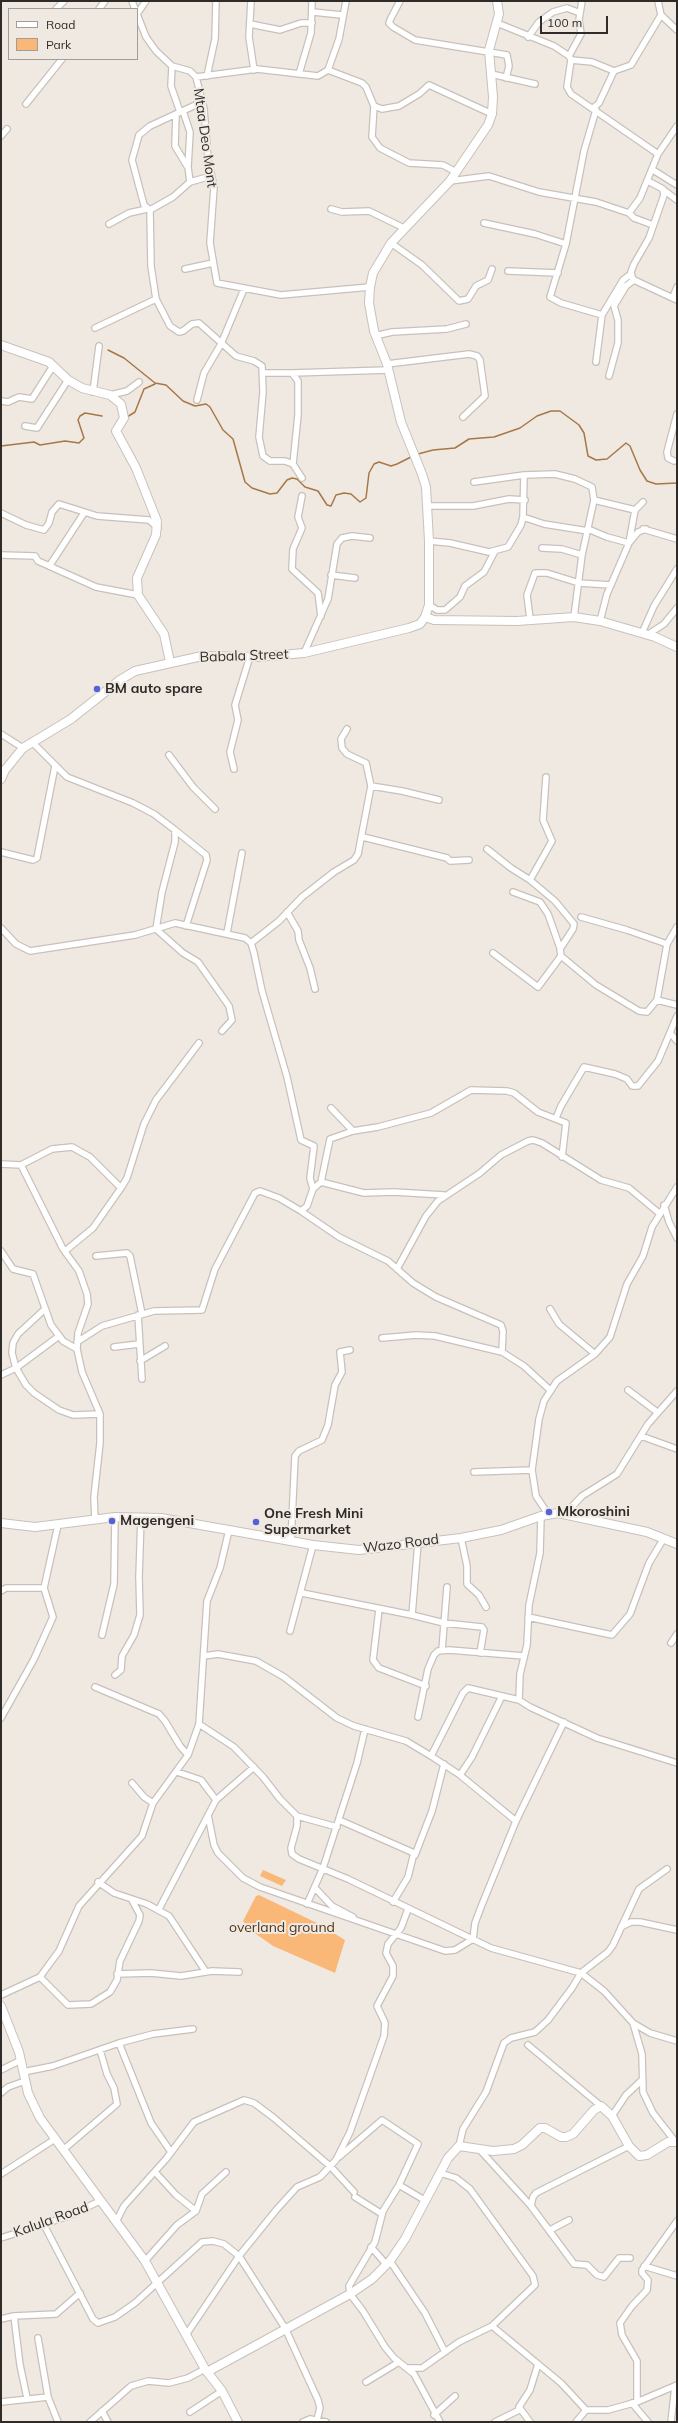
<!DOCTYPE html>
<style>
body{margin:0}
#map{position:relative;width:678px;height:2423px;overflow:hidden;background:#f0e9e2;font-family:Mulish,sans-serif}
canvas{display:block}
.frame{position:absolute;inset:0;border:2px solid #2e2b29;pointer-events:none}
.legend{position:absolute;left:8px;top:8px;width:130px;height:52px;box-sizing:border-box;background:#f0e9e2;border:1px solid #a29d98;margin:0;padding:5px 7px;list-style:none;font-size:12px;color:#2e2b29}
.legend li{display:flex;align-items:center;gap:8px;height:20px}
.legend b{width:20px;border:1px solid #a29d98}
.scale{position:absolute;left:540px;top:16px;width:68px;height:18px;box-sizing:border-box;border:2px solid #2e2b29;border-top:0;padding-left:5px;font-size:12px;line-height:14px;white-space:nowrap;color:#2e2b29;-webkit-text-stroke:3px #f0e9e2;paint-order:stroke}
</style>
<div id="map">
<canvas width="678" height="2423"></canvas>
<div class="frame"></div>
<ul class="legend">
<li><b style="height:5px;background:#fff"></b>Road</li>
<li><b style="height:11px;background:#fab878"></b>Park</li>
</ul>
<div class="scale">100 m</div>
</div>
<script>
const ctx = document.querySelector('canvas').getContext('2d');
ctx.lineJoin = 'round';
function fill(path, color) { ctx.fillStyle = color; ctx.fill(path, 'evenodd'); }
const toPath = rows => new Path2D(rows.map(r => 'M' + r).join(''));
function stroke(path, color, width, dash) { ctx.strokeStyle = color; ctx.lineWidth = width; ctx.lineCap = dash ? 'butt' : 'round'; ctx.setLineDash(dash || []); ctx.stroke(path); }
function write(font, color, halo, rows, align = 'center') {
  ctx.font = font + ' Mulish,sans-serif'; ctx.lineWidth = 4; ctx.setLineDash([]); ctx.textBaseline = 'middle'; ctx.strokeStyle = halo; ctx.fillStyle = color; for (const [text, x, y, turn = 0] of rows) {
    ctx.save(); ctx.translate(x, y); ctx.rotate((+turn || 0) * Math.PI / 180); ctx.textAlign = isNaN(turn) ? turn : align; if (halo) ctx.strokeText(text, 0, 0); ctx.fillText(text, 0, 0); ctx.restore();
  }
}
fill(toPath([
 [263,1870,286,1880,282,1886,260,1876],
 [259,1895,319,1924,345,1940,335,1973,273,1946,249,1929,243,1921,256,1896]
]), '#fab878');
stroke(toPath([
 [108,350,124,358,155,383,166,385,183,401,195,406,206,404,210,407,223,430,233,439,245,482,252,488,270,494,277,493,287,480,292,478,297,479,305,487,318,491,327,505,331,506,336,495,344,493,351,494,360,502,366,498,369,473,374,464,379,462,391,466,397,464,411,457],
 [127,417,135,412,144,389,155,384],
 [1,446,34,442,40,445,65,441,79,443,84,438,78,420,80,416,85,413,102,416],
 [418,454,433,450,455,448,469,439,494,437,520,428,537,416,551,411,560,411,579,425,584,433,588,456,596,460,607,459,626,443,630,446,640,470,647,481,656,484,677,483]
]), '#a87746', 1.5);
const street = toPath([
 [132,1,135,9],
 [251,1,249,37,254,70],
 [346,1,339,39,328,70,362,83,366,87,374,106,382,109,399,106,419,94,429,85,492,114],
 [400,1,391,18,389,23,393,27,415,40,507,55,509,66,506,78],
 [658,1,661,15,677,30],
 [56,9,64,1],
 [99,9,105,1],
 [313,12,342,15],
 [137,14,146,37,156,51,172,66,190,71,196,77,204,109,208,159,214,187,210,243,217,283,281,295,370,287],
 [137,14,146,1],
 [497,23,554,46,569,56,571,60,567,87,571,94,658,154],
 [250,24,280,30,301,23,312,23],
 [528,37,539,22,553,12,567,8,580,13],
 [569,56,581,34,579,20,582,1],
 [571,60,592,62,614,71],
 [172,66,171,86,180,112],
 [299,74,311,33,312,1],
 [491,74,535,84],
 [207,76,215,39,216,1],
 [196,77,257,69,318,76,328,70],
 [26,104,62,59],
 [374,106,372,137,380,148,409,163,443,165,456,172],
 [593,108,599,103,614,71,631,65,661,15],
 [596,110,584,151,566,244,550,297,561,303,602,315],
 [183,111,190,132,188,167,190,182],
 [176,114,175,146,187,166],
 [1,136,7,129],
 [653,170,677,185],
 [211,176,190,182,173,197,150,210,151,266,156,299,170,326,179,332,183,331,192,324,199,323,236,356,254,361,262,366,263,392,259,437,263,456,270,461,285,461,293,464],
 [450,181,489,176,539,192,596,202,629,213,640,198,658,154,677,126],
 [648,181,663,189,664,195,649,238,634,264,631,272,632,277,634,280,677,300],
 [665,191,677,200],
 [331,209,342,212,369,211,404,228],
 [150,210,144,205,132,160,139,135,150,126,202,102],
 [629,213,634,218,653,225],
 [484,223,535,234,566,244],
 [109,224,129,213,147,209],
 [391,243,422,265,459,301,468,299,476,286,488,280,492,269],
 [185,269,213,263],
 [508,271,558,273],
 [673,297,677,287],
 [95,328,156,299],
 [375,336,392,332,447,329,466,324],
 [596,362,602,315,623,280,631,274],
 [387,364,469,354,477,356,480,360,485,396,463,417],
 [264,373,292,373,298,381,298,415,293,464,302,478],
 [292,373,388,370],
 [609,376,618,343,618,320,614,306,626,286,634,280],
 [93,392,99,346],
 [110,395,127,391,139,382],
 [197,400,204,373,221,344,244,289],
 [1,401,8,402,19,397,32,399,53,366],
 [25,426,37,428,68,380],
 [674,461,668,458,667,452,677,414],
 [474,482,524,475,555,474,575,479,592,487,594,500,582,555,574,617],
 [302,496,298,517,302,528,293,549,292,569,318,593,321,616],
 [594,500,635,510],
 [428,506,473,506,509,499,525,500],
 [1,513,26,525,44,530,49,523,52,512,59,504,97,516,149,520,158,528],
 [523,517,544,524,588,531],
 [588,529,607,537,629,543,638,532,646,529],
 [643,529,677,539],
 [429,541,450,543,489,552,508,547,521,525,523,517,524,475],
 [542,548,562,549,582,555],
 [1,555,35,556,38,561,96,587,138,595],
 [50,565,84,513],
 [331,575,355,578],
 [429,605,437,610,445,610,460,597,465,586,484,572,495,551],
 [530,619,527,595,535,573,547,573,579,583,611,585],
 [600,621,607,594,629,543,635,510,643,502],
 [642,633,654,606,677,569],
 [647,635,664,624,677,608],
 [304,653,328,599,337,544,342,538,352,536,370,538],
 [1,734,23,748],
 [32,742,67,777,133,803,154,814,175,830,175,842,162,892,156,929,183,953,198,962,229,1006,232,1020,222,1031],
 [169,755,193,787,215,809],
 [234,769,230,752,238,720,235,705,250,656],
 [546,777,543,820,552,841,530,880,555,901,574,924,573,929,560,949,561,956,596,985,639,1011,647,1012,657,1000,667,944,677,927],
 [371,786,402,791,439,800],
 [175,830,206,855,207,860,186,926],
 [363,837,447,858,450,861,469,860],
 [487,849,511,868,530,880],
 [1,852,33,860,37,858,55,766],
 [513,892,540,902,548,914,560,948],
 [287,912,298,931,299,940,310,968,315,989],
 [581,917,627,930,667,944],
 [1,928,16,944,30,951,135,935,175,923,245,938,251,943,254,953,262,991,287,1077,301,1140,314,1146,310,1178,313,1189,307,1206,301,1211,279,1198,260,1191,255,1193,215,1269,202,1310,154,1311,102,1326,77,1342],
 [227,933,242,853],
 [251,943,279,921,302,897,334,872,354,860,358,854,371,786,366,763,347,754,342,748,341,739,347,729],
 [493,953,538,987,561,956],
 [657,1000,677,1005],
 [671,1034,677,1041],
 [331,1108,353,1131],
 [556,1118,561,1106,584,1067,615,1074,627,1079,632,1086,638,1086,658,1061,677,1016],
 [1,1164,21,1165,52,1149,72,1147,90,1157,121,1188],
 [21,1165,63,1249,79,1271,87,1294,88,1304,78,1333,77,1349,82,1372,100,1414,100,1443,94,1497,95,1520],
 [321,1182,330,1139,353,1131,378,1127,431,1113,471,1090,507,1091,514,1093,538,1112,566,1123,562,1157],
 [313,1189,321,1182,364,1193,394,1192,444,1195],
 [664,1205,669,1222,677,1238],
 [301,1211,339,1237,388,1261,413,1283,436,1297,501,1325,503,1331,502,1352],
 [1,1251,13,1269,33,1274,51,1325,63,1341,77,1349],
 [65,1251,93,1228,121,1188,127,1178,144,1124,156,1100,199,1043],
 [96,1256,127,1253,130,1256,142,1314],
 [397,1269,426,1216,438,1201,480,1173,501,1155,528,1141,533,1140,542,1143,601,1180,629,1188,659,1213],
 [45,1309,18,1334,13,1343,12,1353,16,1368,26,1385,34,1393,59,1410,73,1415,100,1414],
 [550,1309,559,1324,595,1354],
 [138,1315,142,1379],
 [382,1338,416,1335,435,1336,502,1352,524,1366,550,1390],
 [114,1347,139,1344],
 [140,1361,165,1346],
 [1,1375,16,1368,59,1336],
 [628,1390,657,1412],
 [641,1436,677,1449],
 [474,1472,532,1470],
 [548,1514,536,1496,532,1470,539,1419,544,1401,557,1381,595,1354,610,1337,627,1284,643,1256,652,1227,677,1187],
 [565,1514,582,1496,617,1474,648,1424,677,1391],
 [541,1516,540,1553,529,1605,527,1645,520,1674,519,1700,530,1707,597,1738,677,1763],
 [461,1538,467,1566,467,1584,479,1595,486,1607],
 [291,1541,295,1456,299,1451,322,1440,328,1425,335,1385,342,1372,340,1352,350,1350],
 [418,1543,412,1615,444,1623,482,1627,484,1630,480,1653],
 [1,1591,6,1588,44,1588],
 [302,1593,412,1615],
 [379,1609,373,1660,379,1668,426,1686],
 [528,1617,612,1635,630,1614,649,1563,664,1538],
 [290,1631,313,1545],
 [102,1635,114,1584,115,1517],
 [671,1643,677,1634],
 [442,1650,447,1587],
 [204,1656,218,1654,256,1661,284,1677,337,1718,354,1726,406,1741,431,1756,460,1775,516,1821],
 [115,1675,121,1670,122,1656,134,1635,140,1615,139,1577,141,1517],
 [95,1687,159,1714,165,1721,180,1746,188,1755],
 [418,1717,428,1669,434,1655,438,1651,449,1650,524,1656],
 [1,1718,34,1659,53,1617,44,1588,58,1525],
 [199,1724,234,1747,263,1777,280,1799,297,1816,297,1826,291,1848,292,1854,299,1859,348,1879,491,1948,581,1973,604,1991,633,2023,650,2033,677,2041],
 [431,1756,463,1693,468,1688,519,1700],
 [177,1772,201,1780,216,1800],
 [460,1775,472,1757,502,1696],
 [132,1783,144,1797,153,1803],
 [208,1815,214,1845,218,1853,243,1878,260,1887,445,1951,455,1950,473,1939],
 [297,1816,337,1827],
 [339,1820,414,1853,408,1877,393,1902],
 [415,1855,432,1811,444,1764],
 [98,1882,114,1893,147,1904,169,1916,206,1972],
 [316,1889,332,1906,353,1917],
 [307,1904,323,1868,357,1763,365,1729],
 [159,1909,216,1800,254,1767],
 [621,1927,631,1922,640,1922,677,1930],
 [473,1939,475,1923,481,1907,516,1821,564,1722],
 [117,1974,151,1973,181,1976,212,1971,239,1972],
 [40,1977,68,2005,91,2004,110,1992,117,1980,120,1961,139,1921,140,1915,132,1900],
 [1,1995,40,1977,45,1970,59,1951,79,1906,142,1836,153,1803,188,1755,199,1724,207,1601,220,1568,229,1530],
 [633,2023,642,2054,643,2092,653,2113,674,2140],
 [119,2043,151,2123,171,2152],
 [528,2045,601,2106],
 [1,2070,21,2060],
 [23,2072,53,2066,119,2043,153,2034,193,2029],
 [1,2093,8,2087,25,2081],
 [612,2116,626,2095,642,2080],
 [459,2146,463,2129,486,2092,504,2043,511,2038,535,2032,548,2020,572,1988,581,1973,608,1952,613,1945,639,1889,667,1869],
 [479,2149,531,2206,574,2264,587,2265,597,2275,604,2277,619,2258,630,2258],
 [63,2150,117,2104,114,2088,107,2074,100,2050],
 [339,2157,382,2120,418,2144,399,2185,383,2211,375,2242,349,2286,350,2294,363,2311,385,2347,394,2358,414,2374,440,2422],
 [155,2172,176,2195,196,2211],
 [1,2174,55,2139],
 [399,2185,426,2201],
 [355,2197,382,2214],
 [531,2206,533,2197,536,2193,629,2146],
 [117,2220,124,2206,166,2159,194,2122,244,2100,254,2103,274,2118,331,2167,354,2192],
 [44,2225,93,2319,98,2323,115,2317,135,2303,202,2242,213,2241,224,2244,239,2256,285,2328,318,2400,320,2408,317,2420],
 [550,2230,569,2220],
 [1,2238,66,2217,100,2201],
 [371,2247,386,2264],
 [145,2261,177,2225,196,2211,202,2194,226,2172],
 [390,2261,425,2313,445,2352],
 [644,2266,677,2276],
 [14,2316,20,2365,27,2398],
 [1,2319,14,2316,56,2314,80,2293],
 [492,2326,561,2383,586,2410,608,2410,637,2402,677,2385],
 [186,2335,239,2256,277,2209,297,2187,320,2177,336,2160,350,2132,384,2036,385,2023,377,2006,393,1976,393,1966,386,1953,388,1944,401,1928,408,1909],
 [38,2338,48,2397,58,2422],
 [407,2368,422,2368,459,2342,492,2326,535,2285,533,2276,470,2189,456,2178,440,2173],
 [366,2382,399,2362],
 [1,2402,48,2397],
 [637,2402,637,2361,622,2335,620,2323,632,2306,647,2290,648,2280,642,2273,642,2270,677,2221],
 [632,2403,648,2422],
 [102,2411,108,2422],
 [190,2412,222,2391],
 [434,2415,455,2396],
 [90,2422,131,2386,148,2381,169,2383,188,2378,205,2369],
 [303,2422,310,2419,326,2422],
 [495,2422,519,2410],
 [530,2422,519,2407,530,2390,538,2364],
 [576,2422,586,2410],
 [671,2422,675,2386]
]);
const secondary = toPath([
 [1,345,49,362,68,380,82,388,110,395,121,404,124,418,116,431,136,468,157,521,156,535,137,578,138,595,164,634,170,662],
 [425,617,434,620,517,621,574,617,600,621,655,637,677,647],
 [1,779,5,770,23,748,71,719,120,680,135,671,202,656,257,657,304,653,409,628,420,624,425,617,429,605,429,541,426,487,422,474,401,422,387,364,374,331,369,303,370,287,373,273,391,243,450,181,488,125,492,114,493,97,489,50,499,14,497,1],
 [1,1523,35,1527,115,1517,161,1518,313,1545,359,1550,461,1538,501,1530,541,1516,558,1513,647,1532,677,1544],
 [1,2006,19,2052,28,2093,40,2118,145,2261,205,2369,222,2391,238,2422],
 [207,2372,350,2294,372,2279,390,2261,405,2239,448,2158,459,2146,493,2151,514,2149,522,2145,540,2128,545,2128,561,2137,566,2137,573,2134,594,2110,601,2106,612,2116,629,2146,639,2156,647,2155,668,2142,677,2142]
]);
stroke(street, '#c8c1bb', 8);
stroke(secondary, '#c8c1bb', 10);
stroke(street, '#fff', 5.5);
stroke(secondary, '#fff', 8);
for (const [x, y, r, color] of [
 [97,689,4,"#5461d8"],
 [549,1512,4,"#5461d8"],
 [112,1521,4,"#5461d8"],
 [256,1522,4,"#5461d8"]
]) { const dot = new Path2D(); dot.arc(x, y, r, 0, 2 * Math.PI); ctx.fillStyle = color; ctx.fill(dot); stroke(dot, '#f0e9e2', 1.5); }
write('14px', '#2e2b29', '#f0e9e2', [
 ["Mtaa Deo Mont",205,138,82],
 ["Babala Street",244,656,-2],
 ["Wazo Road",401,1544,-7],
 ["Kalula Road",51,2220,-20]
]);
write('bold 14px', '#2e2b29', '#f0e9e2', [
 ["BM auto spare",105,689],
 ["Mkoroshini",557,1512],
 ["One Fresh Mini",264,1514],
 ["Supermarket",264,1530],
 ["Magengeni",120,1521]
], 'left');
write('14px', '#533618', '#f0e9e2', [
 ["overland ground",282,1928]
]);
</script>
